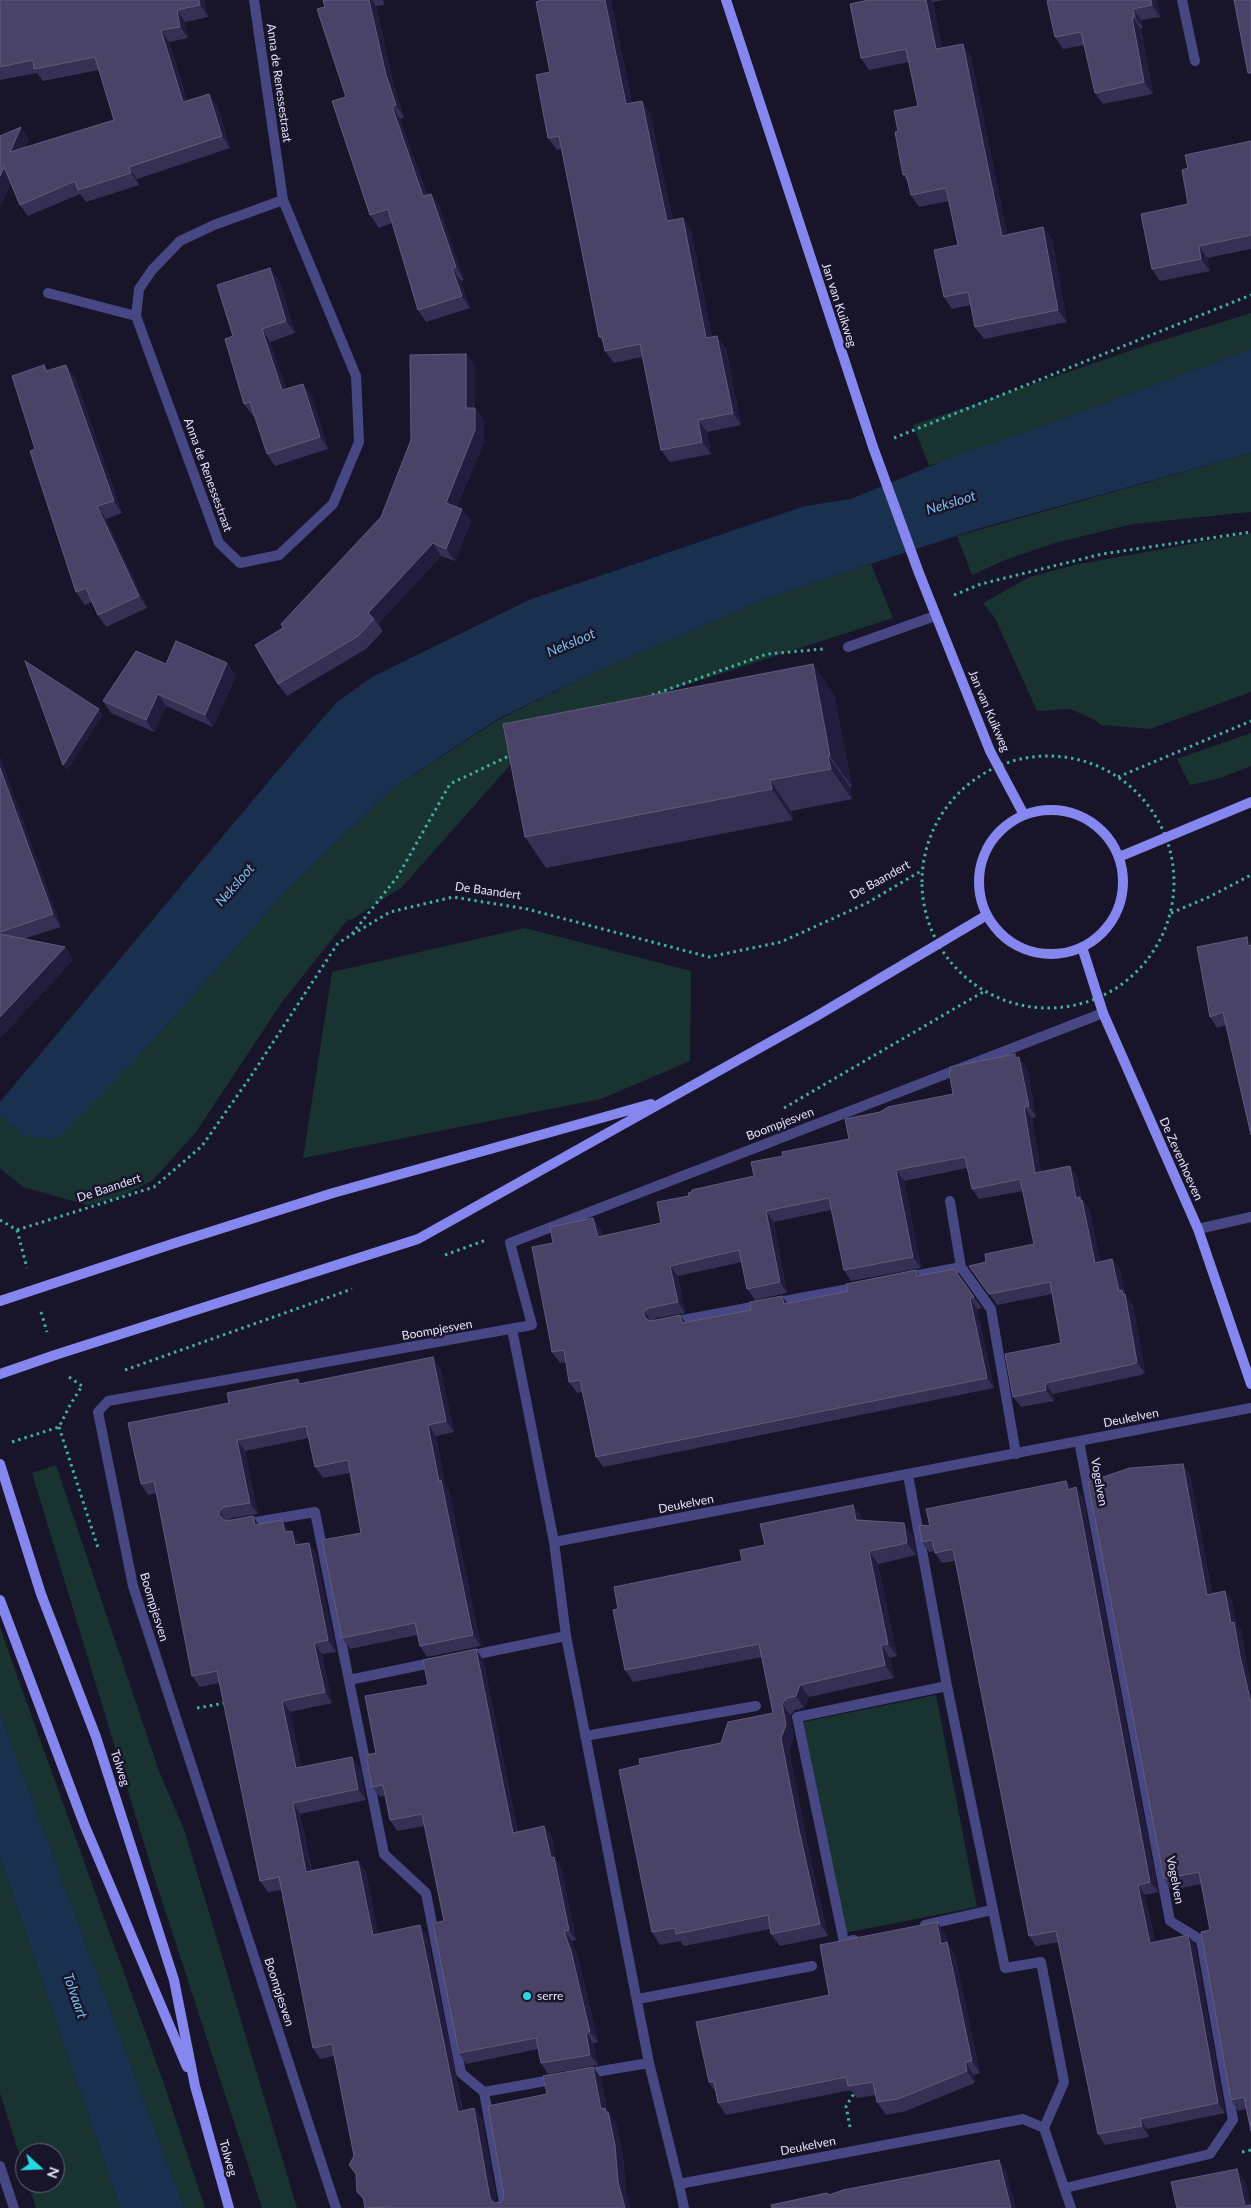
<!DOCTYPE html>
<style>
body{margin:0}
#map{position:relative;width:1251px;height:2208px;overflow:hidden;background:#18152a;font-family:Lato,sans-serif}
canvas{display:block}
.north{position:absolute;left:15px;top:2143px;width:50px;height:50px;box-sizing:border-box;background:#18152a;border:1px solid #6a677e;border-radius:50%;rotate:110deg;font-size:14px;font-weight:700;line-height:20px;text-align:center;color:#e4e2fb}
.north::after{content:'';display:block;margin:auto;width:18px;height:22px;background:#27d8e2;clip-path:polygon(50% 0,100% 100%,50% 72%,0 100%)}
</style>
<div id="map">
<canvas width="1251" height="2208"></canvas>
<div class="north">N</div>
</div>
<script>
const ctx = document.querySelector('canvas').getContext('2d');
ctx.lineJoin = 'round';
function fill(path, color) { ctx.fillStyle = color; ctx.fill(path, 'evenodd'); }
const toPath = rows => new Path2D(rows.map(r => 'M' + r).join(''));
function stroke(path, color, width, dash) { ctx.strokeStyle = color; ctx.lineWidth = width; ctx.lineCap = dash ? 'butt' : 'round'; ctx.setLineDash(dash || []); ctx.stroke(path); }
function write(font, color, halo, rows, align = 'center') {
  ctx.font = font + ' Lato,sans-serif'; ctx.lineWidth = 5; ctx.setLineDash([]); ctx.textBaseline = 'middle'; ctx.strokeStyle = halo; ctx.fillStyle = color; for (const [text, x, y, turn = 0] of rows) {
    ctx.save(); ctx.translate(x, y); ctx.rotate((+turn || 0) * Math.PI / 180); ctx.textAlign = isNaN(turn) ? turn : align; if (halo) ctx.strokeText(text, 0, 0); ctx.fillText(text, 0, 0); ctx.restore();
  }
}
fill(toPath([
 [1251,313,1251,349,1046,425,929,466,913,425,1147,345],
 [1251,453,1251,512,1133,524,1058,542,1005,560,972,575,957,536],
 [1251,533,1251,692,1150,729,1101,725,1095,720,1070,709,1037,711,995,618,983,603,1030,577,1074,565],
 [871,564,893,618,670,690,616,716,520,754,402,887,351,920,348,919,282,1002,196,1132,153,1180,120,1197,87,1205,23,1187,0,1168,0,1117,27,1137,140,1055,288,889,393,788,498,720,584,677,770,597],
 [1251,733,1251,766,1220,778,1190,785,1177,759],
 [525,928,691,971,690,1061,601,1099,303,1158,332,972],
 [56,1465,159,1771,185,1832,297,2208,262,2208,152,1870,32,1473],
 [0,1628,164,2084,205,2208,184,2208,0,1713],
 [936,1695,977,1907,844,1933,803,1722],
 [0,1857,120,2208,36,2208,28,2183,55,2183,55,2153,25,2153,25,2173,0,2093]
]), '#193331');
fill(toPath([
 [1251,349,1251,453,977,529,770,597,584,677,498,719,393,788,288,889,140,1055,58,1138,27,1137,0,1117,0,1102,285,762,336,703,372,677,529,600,805,506,851,499,955,456,1046,425],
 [0,1713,184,2208,120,2208,0,1857]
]), '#19304f');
stroke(toPath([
 [894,438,1251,295],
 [954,595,981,584,1102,554,1251,532],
 [652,695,767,654,823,649],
 '922 882a126 126 0 1 1 252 0a126 126 0 1 1-252 0Z',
 [1118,777,1251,721],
 [1171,913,1209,897,1251,875],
 [352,934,398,876,450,784,513,754],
 [784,1108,983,992],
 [0,1220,17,1230],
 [17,1230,154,1187,202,1146,251,1076,338,943,390,912,453,897,527,909,709,957,781,942,867,903,921,871],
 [17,1230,27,1268],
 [445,1255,486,1240],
 [41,1312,47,1332],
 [125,1370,352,1289],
 [69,1377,82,1386],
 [59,1427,98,1548],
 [12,1442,59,1427,70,1405,82,1386],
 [197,1708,225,1703],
 [850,2127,846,2106,853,2095,852,2089],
 [1242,2152,1251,2150]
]), '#42afa4', 3, [2.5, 4]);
stroke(toPath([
 [1182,0,1195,61],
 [848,647,935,616],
 [0,2166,14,2208],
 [679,2184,684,2208]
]), '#464783', 10);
stroke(toPath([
 [254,0,283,200,356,376,359,442,333,504,279,555,240,563,219,543,136,316,139,289,152,270,180,241,214,225,283,200],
 [48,293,136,316],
 [1198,1229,1251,1217],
 [961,1267,991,1309,1016,1454],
 [908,1277,961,1267,950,1201],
 [672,1322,859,1287],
 [512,1329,554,1542,566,1636,649,2063,679,2184,1023,2119,1044,2128,1071,2208],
 [908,1475,947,1686,1005,1968,1041,1962,1064,2082,1044,2128],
 [244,1524,315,1512,384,1854,426,1893,461,2073,484,2092,505,2208],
 [554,1542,1251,1408],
 [468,1656,566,1636],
 [349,1680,436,1662],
 [585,1736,756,1706],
 [925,1925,992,1910],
 [854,1940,844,1942,797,1717,947,1686],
 [638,1999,812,1966],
 [583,2074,649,2063],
 [484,2092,557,2079],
 [1065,2188,1210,2154,1233,2120,1201,1940,1170,1921,1079,1441],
 [336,2208,133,1586,98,1412,108,1401,532,1325,510,1243,1103,1013]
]), '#464783', 10);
stroke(toPath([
 [726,0,873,447,919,573,990,751,1024,815],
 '979 882a72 72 0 1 1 144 0a72 72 0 1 1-144 0Z',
 [1119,857,1251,802],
 [1082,947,1103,1013,1198,1229,1251,1384],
 [0,1301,172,1244,333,1193,651,1104],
 [0,1374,55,1355,418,1239,815,1017,987,915],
 [0,1464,41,1594,96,1737,174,1980,195,2086,229,2208],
 [0,1600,84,1824,187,2067]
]), '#8587ef', 10);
fill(toPath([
 [0,0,204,0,208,17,185,22,188,38,169,42,187,100,217,105,230,148,137,179,139,185,86,202,80,194,28,216,20,205,11,182,0,207,0,136,29,139,25,148,114,120,99,70,43,81,37,73,0,80],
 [323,0,383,0,384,5,376,6,394,87,404,117,400,119,427,195,431,194,439,206,464,280,461,281,470,308,426,322,418,310,392,223,379,228,370,215,346,97],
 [611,0,632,103,642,101,650,113,673,220,683,218,691,230,712,337,726,348,741,425,707,432,711,454,670,462,661,450,642,357,614,363,605,351,604,343,599,337,561,149,557,150,548,138],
 [869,0,944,0,933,2,942,48,971,56,1007,234,1043,227,1052,239,1067,322,984,339,975,327,971,305,952,309,944,297,958,245,949,201,919,207,911,195,908,182,903,175,898,131,918,106,909,62,869,70,861,58],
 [1050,0,1157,0,1160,17,1141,20,1143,28,1141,29,1153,94,1103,104,1095,93,1084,45,1063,49,1055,37],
 [1251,141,1251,249,1207,258,1210,271,1160,281,1152,269,1188,204,1188,168],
 [279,280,295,333,270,342,286,389,312,396,328,449,275,466,267,454,255,416,253,416,244,404,233,336],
 [44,365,48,371,75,377,122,513,106,519,147,608,106,627,98,615,92,602,85,605,76,592,35,449],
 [475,366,475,408,484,420,484,442,457,507,471,521,455,561,441,556,378,624,383,631,366,649,287,696,278,684,283,628,381,517],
 [227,663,236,676,213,727,166,706,154,732,111,713,103,701,166,664],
 [834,694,852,787,850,787,852,799,791,811,793,820,546,868,525,837],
 [0,757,61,927,23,939,65,947,73,960,0,1038],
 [1247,937,1226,1025,1217,1028,1210,1017],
 [1017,1058,1027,1068,1036,1117,1032,1118,1041,1172,1070,1166,1077,1177,1082,1200,1090,1211,1100,1262,1120,1270,1125,1294,1133,1305,1145,1373,1141,1375,1053,1394,1054,1401,1021,1407,1013,1397,1061,1343,1052,1294,997,1305,969,1266,986,1262,1034,1244,1023,1191,979,1199,972,1189,967,1168,904,1181,921,1268,851,1281,844,1270,831,1210,774,1222,787,1293,755,1300,747,1289,742,1262,678,1276,685,1313,656,1318,654,1320,685,1322,751,1310,848,1291,916,1270,920,1276,954,1269,982,1308,977,1309,994,1388,603,1467,596,1457,582,1392,577,1393,569,1382,566,1362,560,1363,552,1352,601,1229,602,1236,661,1223,689,1196,754,1176,783,1156,849,1139,880,1112,953,1094],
 [440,1368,454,1432,436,1436,445,1485,449,1491,481,1646,427,1657,420,1646,417,1635,350,1649,342,1638,361,1533,350,1473,323,1478,315,1467,309,1438,245,1451,258,1514,231,1518,229,1520,259,1525,290,1531,299,1542,300,1544,309,1543,316,1554,336,1652,322,1654,332,1703,290,1712,297,1746,301,1767,360,1768,366,1800,300,1814,312,1870,358,1861,366,1872,378,1934,427,1936,463,2111,474,2108,482,2119,497,2203,501,2202,547,2094,593,2067,601,2078,607,2112,608,2112,616,2123,623,2156,626,2193,630,2208,365,2208,364,2201,357,2192,357,2175,349,2165,354,2156,334,2056,320,2059,313,2048,281,1890,268,1892,260,1881,219,1683,200,1687,192,1676,157,1493,148,1495,141,1484,229,1403,301,1384],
 [1190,1474,1212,1593,1225,1591,1232,1601,1237,1625,1242,1632,1247,1667,1251,1683,1251,2132,1246,2109,1238,2111,1231,2100,1210,1930,1201,1884,1171,1890,1164,1879],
 [1066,1481,1072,1489,1083,1497,1158,1892,1145,1895,1155,1942,1195,1945,1225,2113,1147,2129,1149,2137,1105,2145,1098,2134,1059,1942,1036,1946,1029,1936,955,1561,942,1563,935,1553,934,1551,929,1552,922,1542,930,1526],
 [862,1517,862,1520,912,1535,916,1555,878,1564,897,1656,890,1658,894,1678,809,1697,804,1708,795,1710,790,1715,794,1737,789,1750,807,1842,828,1936,780,1946,771,1934,770,1929,684,1946,680,1941,660,1945,652,1932,640,1765,721,1743,773,1713,762,1657,633,1682,625,1670,618,1609,742,1561,765,1545],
 [476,1649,483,1660,518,1832,544,1826,552,1837,556,1860,561,1868,576,1940,572,1941,579,1961,598,2042,593,2043,598,2065,548,2074,541,2063,538,2049,466,2064,459,2053,444,1921,425,1826,397,1831,390,1820,385,1796,380,1797,372,1787,376,1753,428,1685],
 [937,1922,945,1934,947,1942,955,1955,980,2073,974,2075,975,2083,906,2111,886,2115,877,2102,876,2095,857,2098,851,2090,726,2115,718,2103,716,2093,709,2082,829,1995]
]), '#363055');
fill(toPath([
 [199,0,204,0,208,17,200,5],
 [369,0,372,0,376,6,394,87,404,117,396,105,386,75],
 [605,0,611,0,635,116,626,104],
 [926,0,931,0,933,2,945,61,936,49],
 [1151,0,1157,0,1160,17,1152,5],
 [1133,9,1141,20,1143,28,1135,17],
 [177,10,185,22,188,38,180,27],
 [1132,17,1141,29,1153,94,1144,82],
 [161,30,169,42,191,113,183,102],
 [963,44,971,56,1010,248,1002,236],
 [209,94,217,105,230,148,222,136],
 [642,101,650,113,676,233,667,221],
 [392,106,400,119,431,208,423,196],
 [21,127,29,139,18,164,10,152],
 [4,167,12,178,0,207,0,176],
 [129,167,137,179,139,185,131,173],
 [431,194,439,206,464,280,456,267],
 [683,218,691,230,715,350,706,338],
 [1043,227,1052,239,1067,322,1058,310],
 [1199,246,1207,258,1210,271,1201,259],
 [270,268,279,280,295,333,286,321],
 [452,268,461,281,470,308,462,296],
 [262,329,270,342,291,403,282,390],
 [717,336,726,348,741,425,733,413],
 [466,354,475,366,475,420,466,408],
 [66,365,75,377,122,513,114,501],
 [303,384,312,396,328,449,320,437],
 [475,408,484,420,484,442,454,515,446,503],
 [698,420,707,432,711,454,702,442],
 [97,506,106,519,147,608,139,596],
 [462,509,471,521,455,561,446,549],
 [433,543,441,556,378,624,374,619,368,613],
 [227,663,236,676,213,727,205,715],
 [813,664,834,694,852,787,830,756],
 [158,694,166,706,154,732,146,720],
 [99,709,103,715,67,771,63,765],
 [828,756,850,787,852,799,831,769],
 [0,757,61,927,53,914,0,768],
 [770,780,791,811,793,820,772,789],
 [1247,937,1251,944,1251,950,1248,946],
 [65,947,73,960,0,1038,0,1017],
 [1015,1054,1020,1063,1019,1057,1027,1068,1036,1117,1029,1106],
 [1024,1107,1032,1118,1043,1184,1035,1173],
 [1070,1166,1077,1177,1082,1201,1090,1211,1103,1274,1095,1263,1076,1198],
 [896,1170,904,1181,921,1268,913,1257],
 [766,1211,774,1222,787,1293,780,1282],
 [593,1218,601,1229,605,1248,598,1237],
 [1112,1259,1120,1270,1125,1294,1133,1305,1145,1373,1137,1362,1119,1291],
 [670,1266,678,1276,685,1313,678,1302],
 [782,1296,790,1307,784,1304],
 [970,1298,977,1309,994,1388,987,1378],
 [644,1311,652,1322,646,1319,644,1315],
 [680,1315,688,1326,682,1323],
 [433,1357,440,1368,454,1432,446,1421],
 [1045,1383,1053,1394,1054,1401,1046,1390],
 [428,1425,436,1436,445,1485,449,1491,481,1646,473,1635,439,1481],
 [237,1440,245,1451,258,1514,250,1503],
 [1183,1464,1190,1474,1214,1605,1207,1595],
 [1066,1481,1073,1491,1068,1490],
 [1076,1487,1083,1497,1158,1892,1150,1882],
 [853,1505,862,1517,865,1532,856,1520],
 [219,1511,227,1522,219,1515],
 [253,1516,261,1528,255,1525],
 [282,1520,290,1531,285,1532],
 [904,1523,912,1535,916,1555,907,1543],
 [292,1531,299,1542,303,1556,295,1545],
 [309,1543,316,1554,336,1652,328,1640],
 [869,1551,878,1564,897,1656,888,1644],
 [1225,1591,1232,1601,1237,1625,1242,1632,1247,1667,1251,1683,1251,1703,1231,1623],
 [314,1643,322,1654,332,1703,325,1692],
 [881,1645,890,1658,894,1678,885,1665],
 [476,1649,483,1660,520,1843,513,1833],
 [800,1685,809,1697,804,1708,796,1696],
 [282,1701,290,1712,303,1779,296,1768],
 [782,1703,790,1715,794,1737,789,1750,807,1842,828,1936,820,1924,799,1830,781,1738],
 [352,1757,360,1768,366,1800,358,1789],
 [293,1803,300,1814,314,1883,306,1872],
 [544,1826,552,1837,556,1860,561,1868,576,1940,569,1930,551,1858],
 [358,1861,366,1872,381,1946,373,1935],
 [1138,1885,1145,1895,1157,1953,1150,1943],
 [937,1922,945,1934,947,1942,955,1955,980,2073,972,2061,941,1944],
 [420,1925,427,1936,465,2123,458,2112],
 [564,1931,572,1941,579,1961,598,2042,590,2032],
 [1188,1935,1195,1945,1225,2113,1218,2103],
 [586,2032,593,2043,598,2065,590,2055],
 [965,2062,974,2075,975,2083,967,2071],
 [593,2067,601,2078,608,2112,616,2123,623,2156,626,2193,630,2208,625,2208,601,2109],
 [474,2108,482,2119,498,2208,490,2198],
 [1140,2119,1147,2129,1149,2137,1142,2126],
 [999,2160,1006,2170,1016,2208,1011,2208],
 [1237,2169,1246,2183,1251,2204,1251,2208,1245,2206]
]), '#221d3d');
const building = toPath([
 [0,0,199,0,200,5,177,10,180,27,161,30,183,102,209,94,222,136,129,167,131,173,78,190,75,181,20,205,4,167,0,176,0,136,21,127,10,152,114,120,95,57,34,69,33,60,0,67,0,0],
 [323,0,369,0,386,75,396,105,392,106,423,196,431,194,456,267,452,268,462,296,418,310,388,209,370,215,332,101,346,97,317,9,325,7,323,0],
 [542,0,605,0,626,104,642,101,667,221,683,218,706,338,717,336,733,413,698,420,702,442,661,450,640,344,605,351,602,336,599,337,559,136,548,138,536,75,550,72,536,2,542,0],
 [869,0,926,0,936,49,963,44,1002,236,1043,227,1058,310,975,327,968,292,944,297,934,250,958,245,946,188,911,195,906,174,903,175,895,132,898,131,894,111,918,106,906,49,861,58,850,4,869,0],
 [1050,0,1151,0,1152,5,1133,9,1135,17,1132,17,1144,82,1095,93,1081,32,1055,37,1047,1,1050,0],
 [1234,0,1251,0,1251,73,1248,73,1234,0],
 [1251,141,1251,235,1199,246,1201,259,1152,269,1141,214,1188,204,1182,170,1188,168,1185,155,1251,141],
 [270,268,286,321,262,329,282,390,303,384,320,437,267,454,250,402,244,404,225,339,233,336,217,285,270,268],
 [466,354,466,408,475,408,475,430,446,503,462,509,446,549,433,543,368,613,374,619,358,636,278,684,255,645,283,628,281,624,381,517,411,440,410,355,466,354],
 [44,365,46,371,66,365,114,501,97,506,139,596,98,615,86,588,76,592,30,451,35,449,12,376,44,365],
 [176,641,227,663,205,715,158,694,146,720,103,701,136,651,166,664,176,641],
 [25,661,99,709,63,765,25,661],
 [813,664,830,756,828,756,831,769,770,780,772,789,525,837,503,724,813,664],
 [0,768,53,914,0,932,0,768],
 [0,934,65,947,0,1017,0,934],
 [1247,937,1248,946,1251,945,1251,1135,1223,1012,1210,1017,1197,947,1247,937],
 [1015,1054,1015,1058,1019,1057,1029,1106,1024,1107,1035,1173,1070,1166,1076,1198,1080,1197,1080,1201,1082,1200,1095,1263,1112,1259,1119,1291,1122,1290,1123,1294,1125,1294,1137,1362,1134,1364,1045,1383,1046,1390,1013,1397,1005,1354,1061,1343,1050,1282,989,1294,969,1266,986,1262,985,1254,1034,1244,1020,1179,972,1189,965,1157,896,1170,913,1257,844,1270,829,1198,766,1211,780,1282,747,1289,739,1250,670,1266,678,1302,649,1308,644,1311,644,1315,646,1319,651,1321,680,1315,682,1323,751,1310,750,1302,782,1296,784,1304,848,1291,846,1284,916,1270,917,1276,954,1269,974,1297,970,1298,987,1378,596,1457,580,1380,569,1382,564,1350,552,1352,550,1340,532,1247,553,1243,550,1227,593,1218,598,1237,661,1223,657,1202,689,1196,688,1193,692,1192,692,1190,754,1176,751,1162,783,1156,782,1152,849,1139,845,1119,880,1112,888,1107,953,1094,949,1071,951,1071,950,1067,1015,1054],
 [433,1357,446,1421,428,1425,439,1481,441,1480,473,1635,420,1646,415,1623,342,1638,322,1540,361,1533,348,1460,315,1467,306,1426,237,1440,250,1503,224,1507,219,1511,219,1515,226,1521,253,1516,255,1525,282,1520,285,1532,292,1531,295,1545,309,1543,328,1640,314,1643,325,1692,282,1701,289,1735,296,1768,352,1757,358,1789,293,1803,306,1872,358,1861,373,1935,420,1925,458,2112,474,2108,490,2198,494,2203,501,2202,504,2196,488,2106,547,2094,543,2076,593,2067,601,2109,605,2108,606,2112,608,2112,615,2145,618,2182,625,2208,388,2208,388,2207,365,2208,363,2197,357,2192,356,2174,349,2165,354,2156,332,2044,313,2048,279,1877,260,1881,217,1671,192,1676,154,1481,141,1484,128,1423,229,1403,227,1393,298,1379,299,1384,433,1357],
 [1183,1464,1207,1595,1225,1591,1231,1623,1234,1622,1240,1656,1251,1703,1251,2131,1244,2097,1231,2100,1201,1932,1210,1930,1199,1872,1164,1879,1088,1482,1130,1468,1183,1464],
 [1066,1481,1068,1490,1076,1487,1150,1882,1138,1885,1150,1943,1188,1935,1218,2103,1140,2119,1142,2126,1098,2134,1056,1931,1029,1936,953,1549,935,1553,932,1540,922,1542,919,1525,930,1526,926,1509,1066,1481],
 [853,1505,856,1520,904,1523,907,1543,869,1551,888,1644,881,1645,885,1665,800,1685,796,1696,787,1698,782,1703,786,1725,781,1738,799,1830,820,1924,771,1934,768,1915,676,1934,675,1928,652,1932,619,1770,640,1765,639,1759,721,1743,728,1722,773,1713,759,1644,625,1670,613,1610,618,1609,614,1587,742,1561,740,1550,765,1545,760,1524,853,1505],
 [476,1649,513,1833,544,1826,551,1858,554,1857,569,1930,564,1931,571,1951,590,2032,586,2032,590,2055,541,2063,536,2038,459,2053,433,1923,444,1921,422,1814,390,1820,383,1785,372,1787,366,1755,376,1753,365,1696,428,1685,423,1660,476,1649],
 [937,1922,941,1944,947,1942,972,2061,965,2062,967,2071,898,2099,877,2102,873,2082,848,2086,846,2077,718,2103,714,2081,709,2082,696,2022,829,1995,820,1945,937,1922],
 [999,2160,1011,2208,772,2208,771,2205,827,2193,829,2195,843,2190,999,2160],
 [1237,2169,1245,2206,1251,2205,1251,2208,1177,2208,1171,2182,1237,2169]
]);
fill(building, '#494367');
stroke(building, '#615c7e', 1);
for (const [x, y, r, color] of [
 [527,1996,5,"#27d8e2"]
]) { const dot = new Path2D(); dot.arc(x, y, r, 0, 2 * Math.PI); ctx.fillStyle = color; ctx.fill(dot); stroke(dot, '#18152a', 2); }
write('12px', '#e4e2fb', '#18152a', [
 ["Anna de Renessestraat",279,83,82],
 ["Jan van Kuikweg",839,305,72],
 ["Anna de Renessestraat",208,475,70],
 ["Jan van Kuikweg",989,711,67],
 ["De Baandert",880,880,-29],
 ["De Baandert",488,891,8],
 ["Boompjesven",780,1124,-21],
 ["De Zevenhoeven",1181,1159,66],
 ["De Baandert",109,1188,-18],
 ["Boompjesven",437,1330,-10],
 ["Deukelven",1131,1418,-11],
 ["Vogelven",1099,1482,80],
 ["Deukelven",686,1504,-11],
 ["Boompjesven",154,1607,73],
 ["Tolweg",120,1768,72],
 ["Vogelven",1175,1880,79],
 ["Boompjesven",279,1992,72],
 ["Deukelven",808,2146,-11],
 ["Tolweg",228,2158,74]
]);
write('12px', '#e4e2fb', '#18152a', [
 ["serre",537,1996]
], 'left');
write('italic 14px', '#7dbfee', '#18152a', [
 ["Neksloot",951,503,-17],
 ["Neksloot",571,643,-23],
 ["Neksloot",235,885,-49],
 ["Tolvaart",75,1996,71]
]);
</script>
